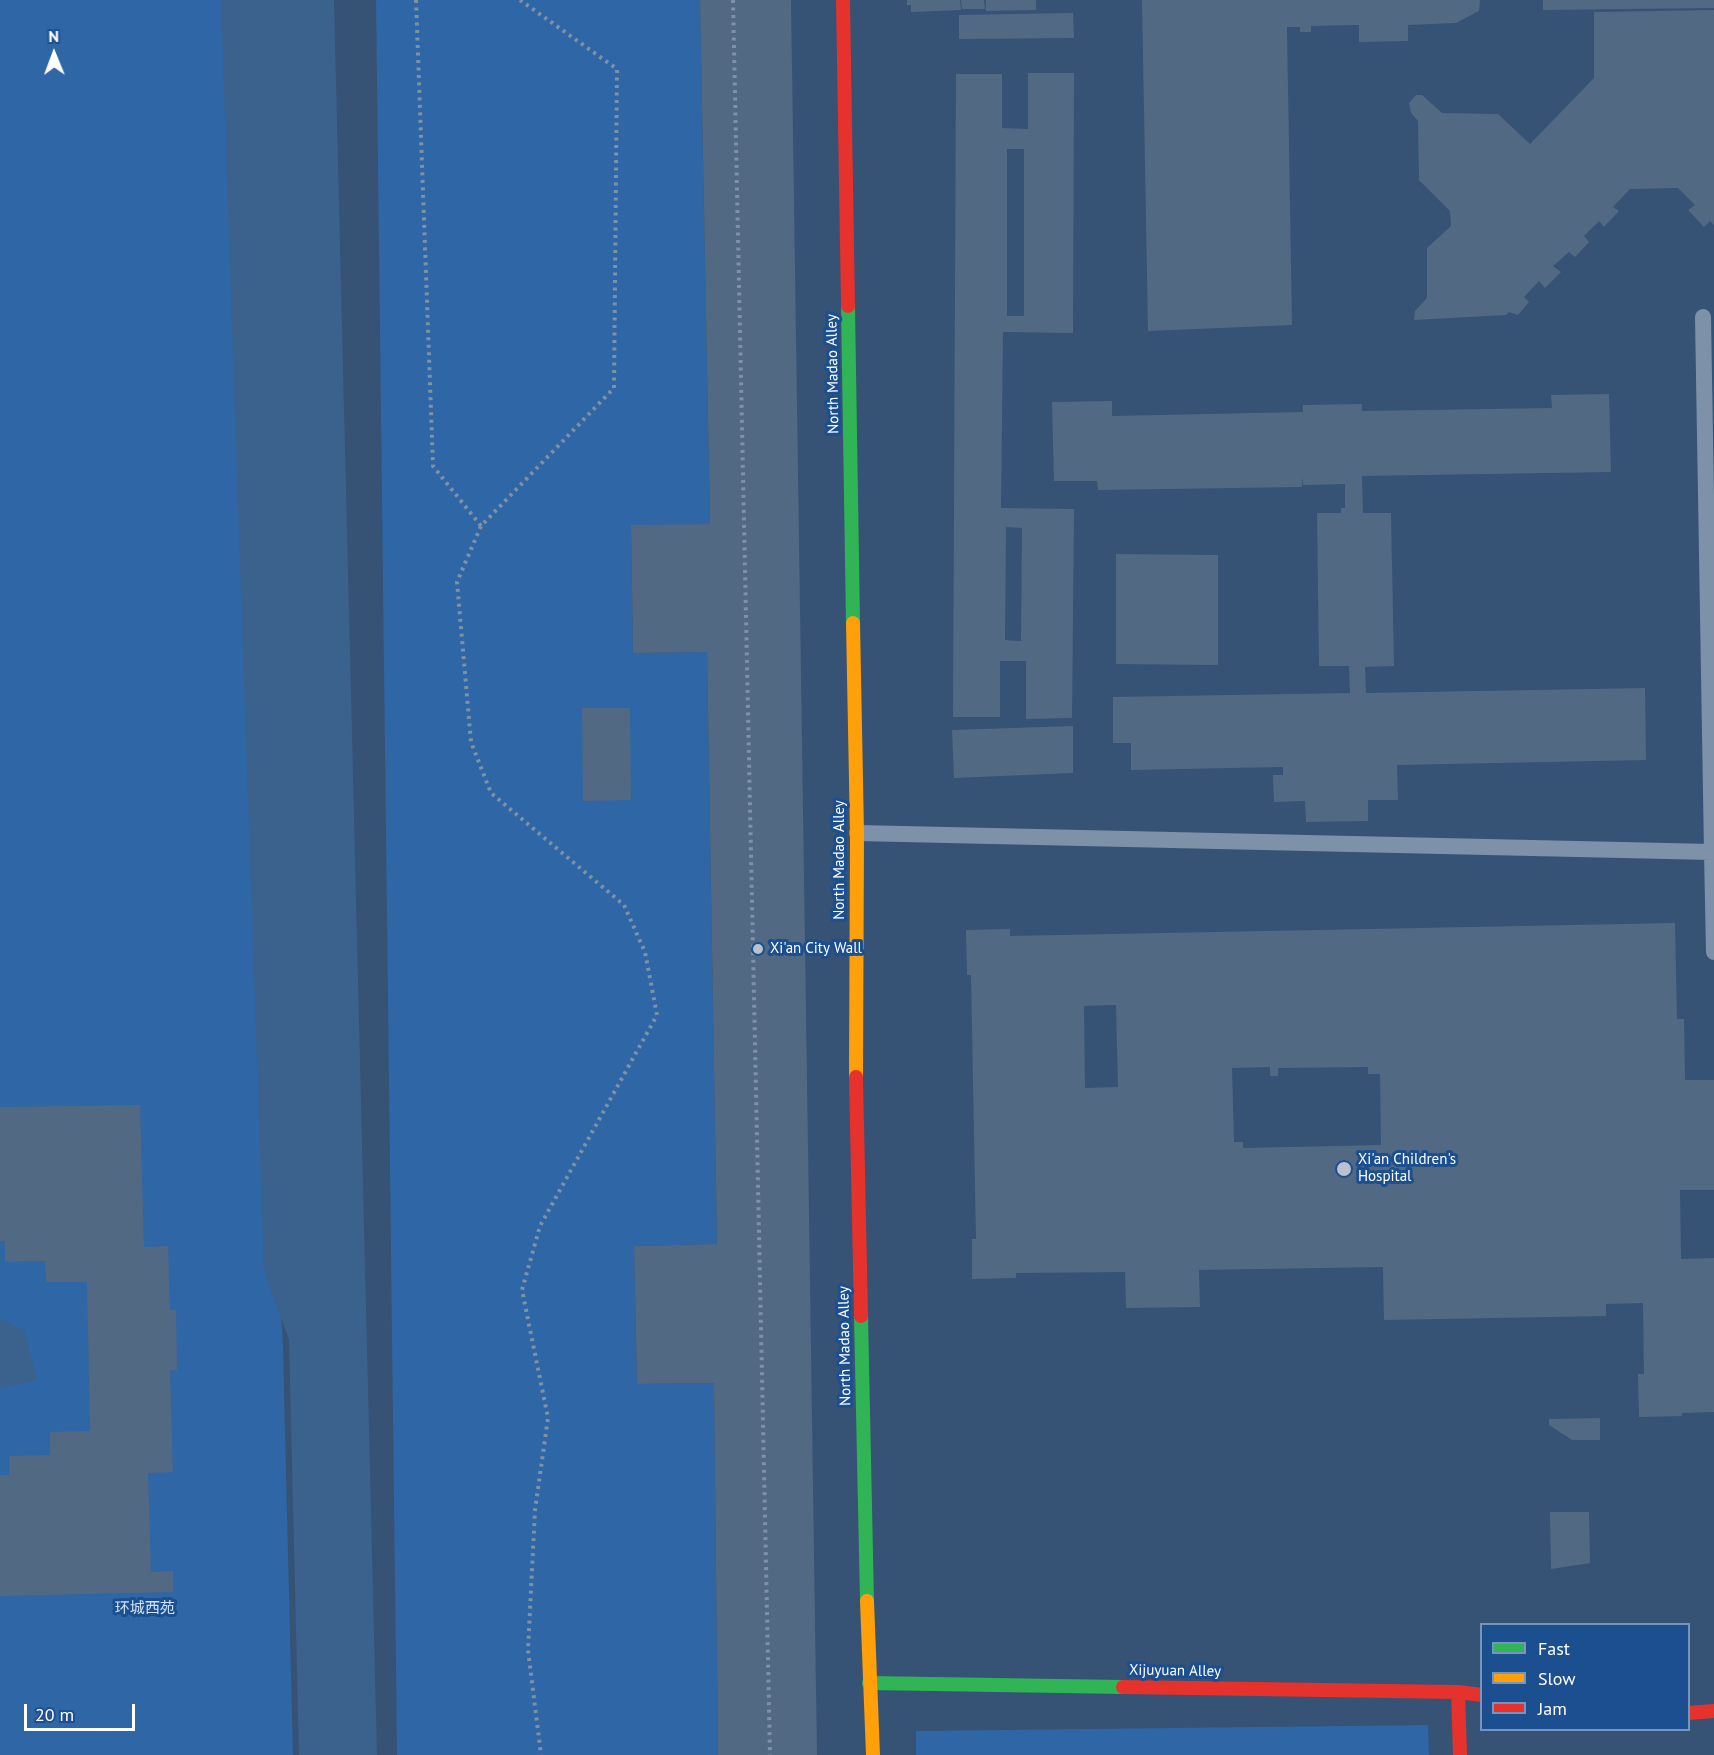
<!DOCTYPE html>
<meta charset="utf-8">
<style>
body{margin:0}
#map{position:relative;width:1714px;height:1755px;overflow:hidden;background:#365274;font-family:"PT Sans",sans-serif}
canvas{display:block}
.legend{position:absolute;left:1480px;top:1623px;width:210px;height:108px;box-sizing:border-box;background:#1b4f8f;border:2px solid #7695bc;margin:0;padding:8px 10px;list-style:none;font-size:18px;color:#fff}
.legend li{display:flex;align-items:center;gap:12px;height:30px}
.legend b{width:30px;border:2px solid #7695bc}
.north{position:absolute;left:24px;top:24px;width:60px;height:60px;-webkit-text-stroke:4px #1b4f8f;paint-order:stroke;rotate:359deg;font-size:16px;font-weight:700;line-height:24px;text-align:center;color:#fff}
.north::after{content:'';display:block;margin:auto;width:21px;height:27px;background:#fff;clip-path:polygon(50% 0,100% 100%,50% 72%,0 100%)}
.scale{position:absolute;left:24px;top:1704px;width:111px;height:27px;box-sizing:border-box;border:3px solid #fff;border-top:0;padding-left:8px;font-size:18px;line-height:21px;white-space:nowrap;color:#fff;-webkit-text-stroke:4px #1b4f8f;paint-order:stroke}
</style>
<div id="map">
<canvas width="1714" height="1755"></canvas>
<ul class="legend">
<li><b style="height:8px;background:#30b455"></b>Fast</li>
<li><b style="height:8px;background:#ff9f0a"></b>Slow</li>
<li><b style="height:8px;background:#e5322d"></b>Jam</li>
</ul>
<div class="north">N</div>
<div class="scale">20 m</div>
</div>
<script>
const ctx = document.querySelector('canvas').getContext('2d');
ctx.lineJoin = 'round';
function fill(path, color) { ctx.fillStyle = color; ctx.fill(path, 'evenodd'); }
const toPath = rows => new Path2D(rows.map(r => 'M' + r).join(''));
function stroke(path, color, width, dash) { ctx.strokeStyle = color; ctx.lineWidth = width; ctx.lineCap = dash ? 'butt' : 'round'; ctx.setLineDash(dash || []); ctx.stroke(path); }
function write(font, color, halo, rows, align = 'center') {
  ctx.font = font + ' "PT Sans","Noto Sans SC",sans-serif'; ctx.lineWidth = 6; ctx.setLineDash([]); ctx.textBaseline = 'middle'; ctx.strokeStyle = halo; ctx.fillStyle = color; for (const [text, x, y, turn = 0] of rows) {
    ctx.save(); ctx.translate(x, y); ctx.rotate((+turn || 0) * Math.PI / 180); ctx.textAlign = isNaN(turn) ? turn : align; if (halo) ctx.strokeText(text, 0, 0); ctx.fillText(text, 0, 0); ctx.restore();
  }
}
fill(toPath([
 [0,0,225,0,283,1349,293,1755,0,1755],
 [376,0,700,0,710,524,631,526,633,653,707,652,717,1244,634,1246,637,1384,714,1383,718,1755,397,1755],
 [1428,1725,1429,1755,916,1755,916,1731]
]), '#2f66a5');
fill(toPath([
 [221,0,334,0,377,1755,299,1755,289,1340,264,1271],
 [0,1319,24,1330,37,1380,0,1388]
]), '#3b618d');
fill(toPath([
 [700,0,791,0,817,1755,718,1755,714,1383,637,1384,634,1246,717,1244,707,652,633,653,631,525,710,524],
 [907,0,960,0,961,10,911,12,911,5,907,5],
 [961,0,984,0,985,9,962,9],
 [986,0,1036,0,1036,10,986,11],
 [1142,0,1480,0,1479,11,1456,23,1408,25,1408,41,1359,42,1359,25,1311,26,1311,32,1300,32,1300,27,1287,27,1292,325,1148,331],
 [1543,0,1714,0,1714,8,1543,10],
 [1714,10,1714,225,1710,221,1704,227,1688,210,1695,205,1678,188,1630,189,1613,207,1619,211,1604,227,1599,221,1584,236,1589,242,1575,257,1569,252,1553,266,1561,272,1545,288,1539,281,1524,297,1529,302,1518,315,1509,312,1506,315,1414,320,1415,311,1427,298,1427,248,1451,226,1450,211,1419,180,1418,121,1411,113,1409,103,1416,95,1422,95,1442,113,1498,114,1530,144,1594,78,1594,12],
 [1073,13,1074,38,959,39,959,15],
 [1028,73,1074,73,1073,333,1003,332,1001,508,1074,509,1072,718,1026,719,1026,661,1000,661,1000,717,953,717,956,74,1002,74,1002,128,1028,129],
 [1007,149,1024,149,1024,316,1007,316],
 [1006,527,1022,528,1021,641,1005,640],
 [1609,394,1611,472,1362,476,1363,513,1391,513,1394,666,1365,667,1366,693,1645,688,1646,760,1397,765,1398,800,1368,800,1368,821,1306,822,1305,801,1274,802,1273,775,1283,775,1283,767,1131,770,1131,743,1113,743,1113,697,1350,693,1349,666,1319,666,1317,513,1341,513,1341,508,1345,508,1345,484,1303,485,1302,477,1302,487,1098,490,1097,481,1054,481,1052,402,1112,401,1112,416,1303,412,1303,405,1362,404,1362,411,1552,408,1551,395],
 [1116,554,1218,555,1218,665,1116,664],
 [582,708,630,708,631,800,583,801],
 [1073,726,1073,773,954,778,952,730],
 [1675,923,1677,1019,1684,1019,1685,1080,1714,1080,1714,1190,1680,1190,1681,1259,1714,1258,1714,1412,1682,1413,1682,1416,1639,1417,1638,1374,1644,1374,1643,1303,1606,1304,1606,1316,1384,1320,1383,1267,1199,1270,1200,1307,1126,1308,1125,1272,1016,1273,1016,1278,972,1279,972,1239,976,1239,971,975,967,975,966,930,1010,929,1010,936],
 [1116,1005,1118,1087,1085,1088,1084,1006],
 [1270,1067,1270,1076,1278,1076,1278,1068,1368,1067,1368,1074,1380,1074,1381,1145,1243,1148,1243,1142,1234,1142,1232,1068],
 [140,1105,144,1247,168,1246,170,1310,176,1310,177,1370,170,1370,173,1472,148,1473,151,1572,173,1571,173,1592,0,1596,0,1475,9,1475,9,1456,50,1455,50,1432,90,1431,87,1282,46,1282,45,1261,5,1262,5,1241,0,1241,0,1107],
 [1600,1418,1600,1440,1572,1440,1549,1425,1549,1419],
 [1550,1512,1589,1512,1590,1563,1551,1569]
]), '#526984');
stroke(toPath([
 [416,0,433,466,481,526],
 [520,0,617,69,614,388,481,526,457,582,471,742,491,793,624,905,645,952,657,1015,540,1226,522,1290,548,1418,535,1510,528,1650,541,1755],
 [733,0,770,1755]
]), '#7d92a8', 4, [3, 4.5]);
stroke(toPath([
 [1703,317,1712,852],
 [857,833,1712,852,1714,952]
]), '#7d92a8', 16);
stroke(toPath([
 [848,306,853,623],
 [861,1316,867,1601],
 [869,1683,1123,1687]
]), '#30b455', 14);
stroke(toPath([
 [853,623,857,833,856,1077],
 [867,1601,873,1755]
]), '#ff9f0a', 14);
stroke(toPath([
 [843,0,848,306],
 [856,1077,861,1316],
 [1123,1687,1458,1692,1482,1695],
 [1458,1692,1460,1755],
 [1688,1713,1714,1711]
]), '#e5322d', 14);
for (const [x, y, r, color] of [
 [758,949,6,"#b9c2ce"],
 [1344,1169,8,"#b9c2ce"]
]) { const dot = new Path2D(); dot.arc(x, y, r, 0, 2 * Math.PI); ctx.fillStyle = color; ctx.fill(dot); stroke(dot, '#1b4f8f', 2); }
write('15px', '#fff', '#1b4f8f', [
 ["North Madao Alley",833,374,-91],
 ["North Madao Alley",840,860,-90],
 ["North Madao Alley",845,1346,-91],
 ["Xijuyuan Alley",1175,1671,1]
]);
write('15px', '#fff', '#1b4f8f', [
 ["Xi'an City Wall",770,949],
 ["Xi'an Children's",1358,1160],
 ["Hospital",1358,1177]
], 'left');
write('15px', '#cfe3fa', '#1b4f8f', [
 ["环城西苑",145,1609]
]);
</script>
